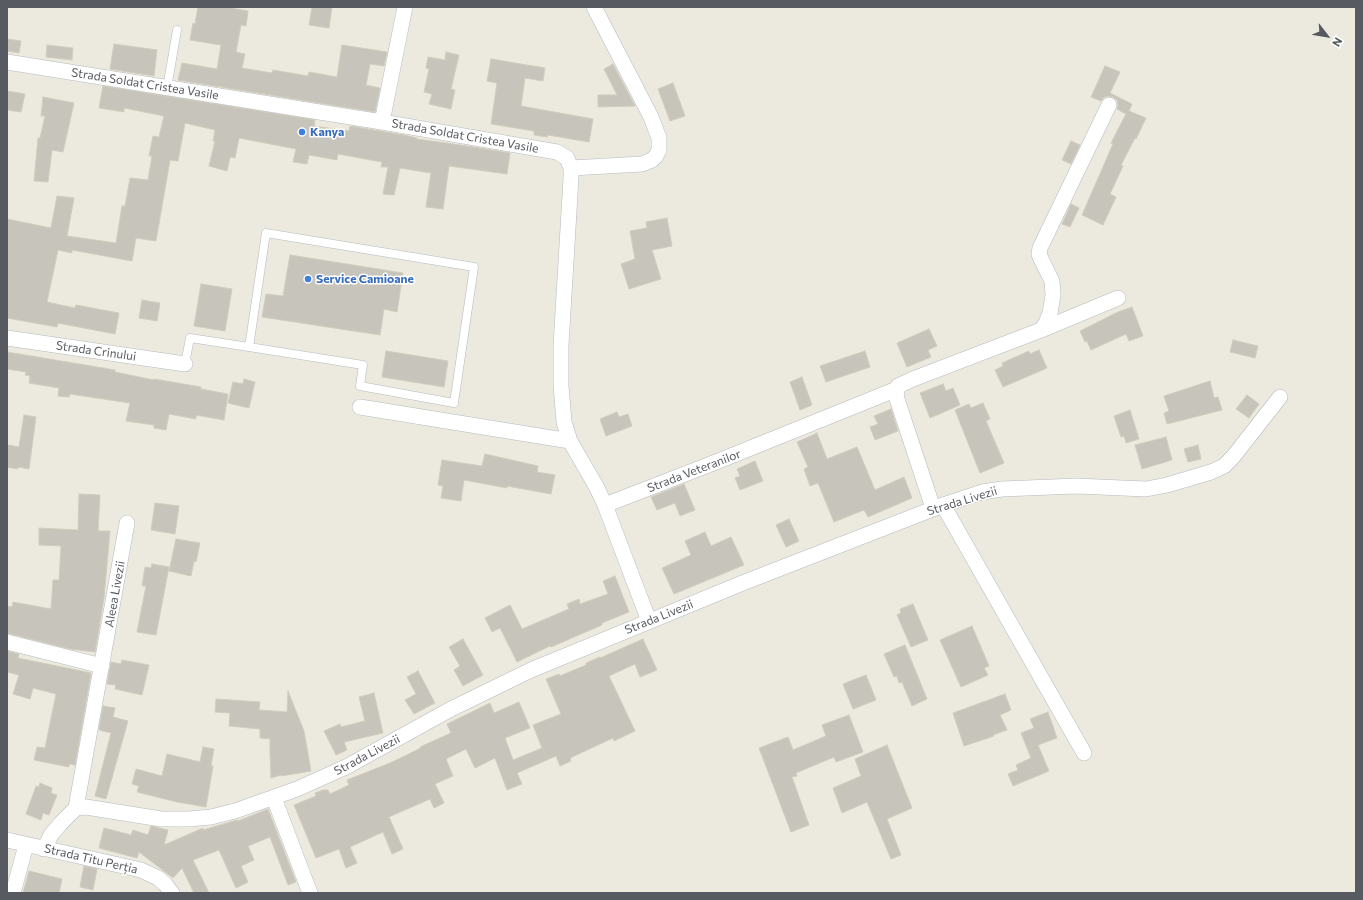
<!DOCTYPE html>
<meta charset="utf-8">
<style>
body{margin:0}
#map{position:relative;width:1363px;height:900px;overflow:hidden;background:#eceade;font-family:Commissioner,sans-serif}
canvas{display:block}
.frame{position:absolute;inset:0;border:8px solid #575b61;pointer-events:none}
.north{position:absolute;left:1307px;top:16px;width:40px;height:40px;-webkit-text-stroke:3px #fff;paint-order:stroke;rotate:121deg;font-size:11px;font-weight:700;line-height:16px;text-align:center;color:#575b61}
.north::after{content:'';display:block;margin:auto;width:14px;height:18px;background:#575b61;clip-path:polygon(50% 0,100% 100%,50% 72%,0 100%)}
</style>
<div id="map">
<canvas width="1363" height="900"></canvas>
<div class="frame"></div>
<div class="north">N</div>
</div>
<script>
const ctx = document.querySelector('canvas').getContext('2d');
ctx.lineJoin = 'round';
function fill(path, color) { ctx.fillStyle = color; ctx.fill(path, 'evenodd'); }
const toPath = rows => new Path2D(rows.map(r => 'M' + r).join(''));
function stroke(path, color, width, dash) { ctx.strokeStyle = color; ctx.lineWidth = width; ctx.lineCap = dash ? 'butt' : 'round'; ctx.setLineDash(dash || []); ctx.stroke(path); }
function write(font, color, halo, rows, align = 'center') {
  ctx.font = font + ' Commissioner,sans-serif'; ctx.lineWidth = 3; ctx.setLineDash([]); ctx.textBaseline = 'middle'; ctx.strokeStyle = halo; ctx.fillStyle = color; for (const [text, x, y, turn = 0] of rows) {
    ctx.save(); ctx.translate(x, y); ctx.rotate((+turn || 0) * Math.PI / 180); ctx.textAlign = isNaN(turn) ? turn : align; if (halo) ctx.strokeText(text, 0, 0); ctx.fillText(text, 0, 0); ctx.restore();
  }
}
const building = toPath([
 [198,7,225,7,248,11,246,26,241,25,236,52,245,54,242,68,272,73,273,70,308,76,309,72,337,77,342,45,387,52,384,66,370,64,366,85,380,88,375,112,178,80,182,63,217,69,221,45,190,40,193,23,195,24,198,7],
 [312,7,332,7,329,28,309,25,312,7],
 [7,39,21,41,19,53,7,51,7,39],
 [114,44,157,50,154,76,110,69,114,44],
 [47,45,73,48,72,60,46,57,47,45],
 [446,52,459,55,451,89,455,90,451,109,429,104,432,94,424,92,429,69,426,68,428,57,445,60,446,52],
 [491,59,545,68,543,81,525,78,521,106,593,119,589,142,548,135,547,137,534,135,534,131,491,124,497,83,487,81,491,59],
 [613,64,635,106,598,107,598,95,617,95,604,69,613,64],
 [1105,66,1120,72,1110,93,1132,104,1129,111,1146,118,1136,139,1135,138,1121,165,1123,166,1110,194,1116,197,1103,225,1082,215,1113,144,1111,143,1126,114,1117,109,1118,105,1117,100,1113,97,1108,96,1104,97,1101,101,1091,97,1105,66],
 [673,83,685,116,670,121,658,89,673,83],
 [103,86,315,120,314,126,349,131,350,126,404,135,417,138,417,139,467,146,510,153,507,174,449,166,443,209,426,207,431,173,400,168,394,195,383,194,388,167,381,167,382,162,338,154,337,160,309,155,307,164,293,162,296,149,239,138,235,158,230,157,227,171,209,166,215,141,213,141,215,130,185,123,178,161,170,160,156,241,136,238,132,261,72,250,72,253,58,250,47,302,75,308,76,305,119,313,115,334,58,323,57,327,7,318,7,219,51,228,57,196,74,198,67,236,116,243,122,206,125,206,130,178,148,180,152,156,149,156,153,136,159,137,164,116,124,108,124,112,99,108,103,86],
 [7,91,25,94,21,112,7,110,7,91],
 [43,97,74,103,63,152,52,150,48,182,34,181,38,138,40,138,45,116,41,116,43,97],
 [1071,141,1080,145,1071,164,1062,160,1071,141],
 [1071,204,1079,208,1070,227,1062,224,1071,204],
 [667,218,672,246,652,250,661,279,629,289,621,264,635,259,630,231,647,228,646,222,667,218],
 [290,255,403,273,397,312,384,309,380,335,262,317,266,294,283,296,290,255],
 [201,284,232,289,225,331,194,326,201,284],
 [142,300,160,303,157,321,139,318,142,300],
 [1132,307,1143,336,1129,341,1126,334,1091,350,1087,341,1085,342,1080,331,1118,312,1132,307],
 [929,329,937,346,928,350,931,357,907,367,897,343,929,329],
 [1233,340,1258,346,1255,358,1230,352,1233,340],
 [1039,350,1047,368,1003,387,995,370,1003,366,1002,363,1029,351,1030,354,1039,350],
 [386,351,448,361,444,387,382,377,386,351],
 [865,351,870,367,826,382,820,366,865,351],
 [7,352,115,370,115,372,154,380,154,379,201,387,201,389,228,394,224,420,196,415,196,419,169,414,166,430,154,428,154,425,126,421,130,403,70,394,69,397,58,396,59,388,29,383,30,376,25,375,26,372,7,369,7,352],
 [802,377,812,405,800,410,790,382,802,377],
 [244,379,255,382,249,408,228,403,233,382,243,384,244,379],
 [1210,381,1214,398,1218,397,1222,410,1167,424,1164,413,1169,411,1164,396,1210,381],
 [943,384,946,391,953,388,960,405,930,418,920,393,943,384],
 [1247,395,1259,404,1249,418,1236,409,1247,395],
 [983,403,990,419,986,421,1004,463,980,473,955,410,969,404,971,408,983,403],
 [891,409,898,431,875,440,870,427,878,424,874,416,891,409],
 [1130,410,1139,439,1126,443,1124,436,1121,437,1114,416,1130,410],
 [617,412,619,417,628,414,632,426,606,436,600,419,617,412],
 [24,415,36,417,29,469,18,467,18,469,7,467,8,445,19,447,24,415],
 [817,433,827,459,857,447,875,490,904,477,912,498,868,517,864,510,834,522,818,483,810,486,804,469,808,467,797,442,817,433],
 [1166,437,1172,460,1142,469,1135,445,1166,437],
 [1198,445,1201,459,1188,462,1184,449,1198,445],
 [485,454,538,466,537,472,555,475,551,494,507,486,507,488,464,480,461,501,441,498,443,486,438,485,442,460,482,466,485,454],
 [755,461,763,481,740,490,735,478,740,476,737,469,755,461],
 [684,484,695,510,680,516,675,503,657,510,651,497,684,484],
 [79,494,100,495,98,531,110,531,104,598,95,652,70,649,7,633,7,606,12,607,13,602,51,609,53,580,59,580,61,546,39,545,39,528,78,530,79,494],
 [155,503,179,506,175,534,151,530,155,503],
 [789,519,799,541,786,547,776,525,789,519],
 [705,532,711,546,731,537,744,565,674,594,662,568,691,555,685,541,705,532],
 [176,539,200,543,196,562,194,561,191,576,169,571,176,539],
 [152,564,169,567,156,635,137,632,146,586,142,586,145,567,151,568,152,564],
 [615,576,629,612,602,623,602,625,551,647,550,646,517,662,500,628,492,632,485,618,510,605,522,629,569,609,567,604,579,599,580,604,608,594,603,581,615,576],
 [913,604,928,640,911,647,897,615,901,613,900,609,913,604],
 [972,626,989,666,984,668,988,675,961,687,940,640,972,626],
 [463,639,483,675,463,686,454,670,460,666,449,647,463,639],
 [643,639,657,670,640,677,635,664,609,676,635,731,614,741,613,738,570,758,571,761,560,766,556,756,517,773,522,784,507,790,495,758,475,768,466,749,446,759,453,776,435,784,444,803,434,808,430,799,389,817,403,849,392,854,383,832,350,847,357,863,346,868,339,849,316,858,294,805,316,796,315,793,323,790,328,790,330,794,349,785,347,780,390,763,421,748,420,747,451,733,447,724,490,703,494,713,519,702,530,728,505,738,513,760,542,748,533,725,561,714,546,679,559,674,560,676,586,665,586,663,600,657,600,658,643,639],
 [905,645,927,699,912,706,902,682,899,683,897,676,894,677,884,654,905,645],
 [7,651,19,654,18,658,91,673,75,765,69,764,69,767,34,760,37,747,45,748,56,694,33,688,30,699,13,694,19,675,7,672,7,651],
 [122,660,149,665,142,695,115,689,116,685,107,684,111,662,121,664,122,660],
 [418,671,435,703,414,714,405,700,416,694,407,677,418,671],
 [866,675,876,700,853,709,843,684,866,675],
 [288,691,304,731,311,771,281,776,281,775,271,778,270,753,270,739,260,738,260,729,229,726,230,713,215,712,216,699,260,702,259,710,287,712,288,691],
 [374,693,383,733,344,742,347,750,336,755,324,731,340,724,341,727,365,721,359,697,374,693],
 [1005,694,1011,710,1000,715,1007,730,993,735,994,736,964,746,953,713,1005,694],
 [103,706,115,708,113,717,128,721,106,799,95,796,111,733,99,730,103,706],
 [1048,712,1057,738,1038,745,1049,771,1013,786,1008,774,1018,770,1016,765,1031,758,1021,733,1034,728,1030,719,1048,712],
 [849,715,863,752,836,762,834,757,796,773,797,776,792,777,809,825,791,832,759,748,788,737,793,750,826,736,822,725,849,715],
 [887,745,912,808,887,819,901,855,891,859,867,802,842,813,833,788,861,776,855,759,887,745],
 [203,747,214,749,211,766,213,766,206,807,177,802,137,792,139,786,132,784,136,769,162,776,167,754,200,762,203,747],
 [40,783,52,788,51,793,57,795,49,815,43,813,41,820,26,814,36,786,39,787,40,783],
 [268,809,296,882,288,885,270,837,248,846,254,860,241,866,248,882,236,888,219,850,193,860,209,893,194,893,182,868,173,878,139,852,137,858,99,848,104,828,131,835,133,830,148,835,151,826,159,828,168,830,164,845,203,828,203,830,237,820,238,821,268,809],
 [84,866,97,869,93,890,80,887,84,866],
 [29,871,62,879,59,893,23,893,29,871]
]);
fill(building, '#c7c4bb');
stroke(building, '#d1ccbc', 1);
const lane = toPath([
 [167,88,177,30],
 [185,364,190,338,249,347,363,365,360,386,454,403,474,267,266,233,249,347]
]);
const street = toPath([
 [7,62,382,122,557,152,567,158,571,168,571,178,561,345,561,385,564,422,570,441,596,486,605,505,649,621],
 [382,122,405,7],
 [571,168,642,164,652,160,656,156,659,150,659,138,651,117,594,7],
 [1041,330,1046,323,1050,313,1053,295,1052,281,1042,261,1039,254,1040,248,1109,105],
 [7,338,185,364],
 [360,407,570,441],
 [605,505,716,462,897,389],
 [943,505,1084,753],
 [933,508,898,402,896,396,898,386,913,379,1041,330,1118,298],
 [7,642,102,666],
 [274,798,310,893],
 [76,808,127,523],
 [7,840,141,870,158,878,165,884,172,893],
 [44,849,51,835,61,823,76,808,86,807,161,819,189,819,211,817,235,811,297,789,346,767,451,709,531,670,745,582,943,505,982,492,1002,489,1076,486,1146,489,1167,485,1211,472,1224,466,1233,457,1280,397],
 [13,893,26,845]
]);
stroke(lane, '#b6b9bf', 9);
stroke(street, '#b6b9bf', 16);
stroke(lane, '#fff', 8);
stroke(street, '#fff', 15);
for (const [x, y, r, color] of [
 [302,132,4,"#3f7fe0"],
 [308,279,4,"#3f7fe0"]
]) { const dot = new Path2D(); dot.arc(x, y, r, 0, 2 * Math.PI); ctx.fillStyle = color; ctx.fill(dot); stroke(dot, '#fff', 1.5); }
write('12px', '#575b61', '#fff', [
 ["Strada Soldat Cristea Vasile",145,84,9],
 ["Strada Soldat Cristea Vasile",465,136,10],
 ["Strada Crinului",96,351,8],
 ["Strada Veteranilor",694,471,-21],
 ["Strada Livezii",962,501,-17],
 ["Aleea Livezii",115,594,-80],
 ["Strada Livezii",659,617,-22],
 ["Strada Livezii",367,755,-28],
 ["Strada Titu Perția",91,859,13]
]);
write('bold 12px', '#366cbe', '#fff', [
 ["Kanya",310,132],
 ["Service Camioane",316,279]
], 'left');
</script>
